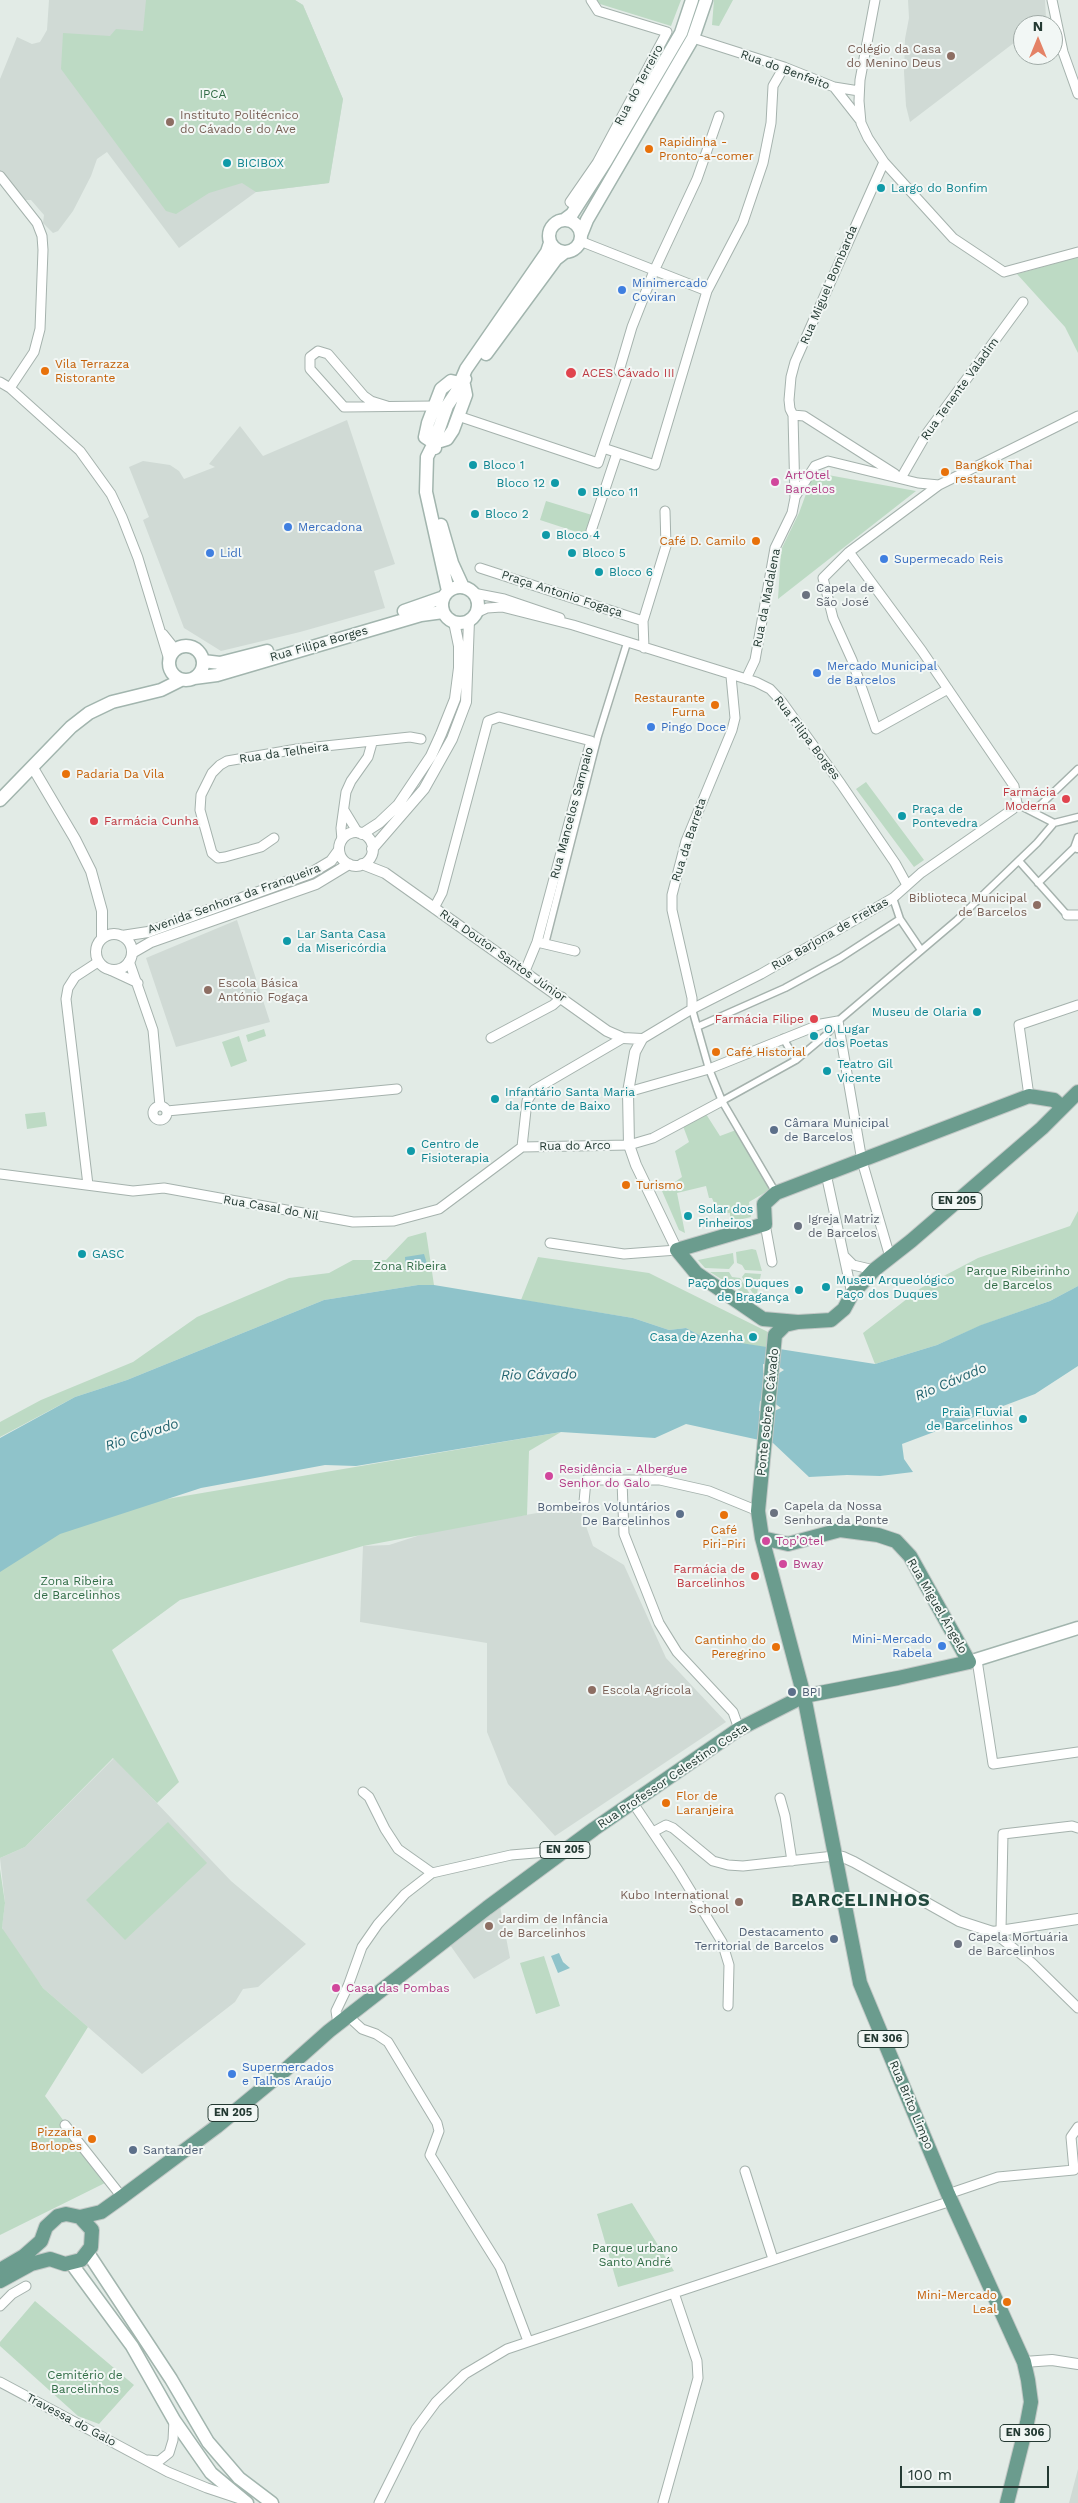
<!DOCTYPE html>
<meta charset="utf-8">
<style>
body{margin:0}
#map{position:relative;width:1078px;height:2503px;overflow:hidden;background:#e2ebe6;font-family:"Work Sans",sans-serif}
canvas{display:block}
.north{position:absolute;left:1013px;top:15px;width:50px;height:50px;box-sizing:border-box;background:#f2f7f5;border:1px solid #a0aba7;border-radius:50%;rotate:0deg;font-size:14px;font-weight:700;line-height:20px;text-align:center;color:#243a33}
.north::after{content:'';display:block;margin:auto;width:18px;height:22px;background:#e48266;clip-path:polygon(50% 0,100% 100%,50% 72%,0 100%)}
.scale{position:absolute;left:900px;top:2466px;width:149px;height:22px;box-sizing:border-box;border:2px solid #243a33;border-top:0;padding-left:6px;font-size:15px;line-height:18px;white-space:nowrap;color:#243a33;-webkit-text-stroke:4px #f2f7f5;paint-order:stroke}
</style>
<div id="map">
<canvas width="1078" height="2503"></canvas>
<div class="north">N</div>
<div class="scale">100 m</div>
</div>
<script>
const ctx = document.querySelector('canvas').getContext('2d');
ctx.lineJoin = 'round';
function fill(path, color) { ctx.fillStyle = color; ctx.fill(path, 'evenodd'); }
const toPath = rows => new Path2D(rows.map(r => 'M' + r).join(''));
function stroke(path, color, width, dash) { ctx.strokeStyle = color; ctx.lineWidth = width; ctx.lineCap = dash ? 'butt' : 'round'; ctx.setLineDash(dash || []); ctx.stroke(path); }
function write(font, color, halo, rows, align = 'center') {
  ctx.font = font + ' "Work Sans",sans-serif'; ctx.lineWidth = 4; ctx.setLineDash([]); ctx.textBaseline = 'middle'; ctx.strokeStyle = halo; ctx.fillStyle = color; for (const [text, x, y, turn = 0] of rows) {
    ctx.save(); ctx.translate(x, y); ctx.rotate((+turn || 0) * Math.PI / 180); ctx.textAlign = isNaN(turn) ? turn : align; if (halo) ctx.strokeText(text, 0, 0); ctx.fillText(text, 0, 0); ctx.restore();
  }
}
fill(toPath([
 [49,0,295,0,303,5,343,99,329,183,256,192,179,248,107,152,97,159,91,176,73,211,58,231,53,233,43,223,44,215,31,200,24,200,0,172,0,79,17,37,32,44,40,42,47,30],
 [908,0,1045,0,1046,18,1037,25,1023,25,1023,36,910,122,906,106,904,72,905,39,909,18],
 [347,420,395,564,374,571,385,608,300,632,221,651,184,628,143,520,149,517,129,467,143,461,170,465,179,471,184,479,215,467,209,464,240,426,263,456],
 [237,920,270,1022,176,1047,146,958],
 [579,1506,593,1546,624,1565,666,1658,726,1722,555,1836,508,1784,487,1732,487,1643,360,1622,363,1546,389,1545,436,1530],
 [114,1758,231,1881,306,1944,258,1987,243,1989,235,2002,142,2074,43,1988,4,1935,2,1927,5,1903,0,1858,25,1847],
 [500,1906,510,1958,474,1979,450,1945],
 [1078,2469,1078,2503,1069,2503]
]), '#d0dad5');
fill(toPath([
 [146,0,295,0,303,5,343,99,329,183,256,192,242,183,209,193,176,214,166,211,61,69,63,33,110,36,116,29,143,31],
 [597,0,681,0,671,26,600,4],
 [714,0,733,0,719,26,712,25],
 [1078,257,1078,353,1065,327,1017,274],
 [817,473,916,491,778,599,781,550,799,513,810,483],
 [546,501,592,515,586,535,540,520],
 [866,782,924,860,914,867,856,789],
 [264,1029,266,1036,248,1042,246,1035],
 [239,1036,247,1061,231,1067,222,1042],
 [45,1112,47,1126,27,1129,25,1114],
 [706,1114,720,1136,736,1130,771,1189,749,1202,751,1217,730,1222,730,1213,718,1213,712,1198,709,1198,706,1186,677,1193,685,1233,679,1230,662,1191,682,1177,675,1151,689,1142,683,1126],
 [1078,1211,1078,1286,1050,1301,982,1325,937,1345,875,1364,863,1333,921,1288,978,1258,1070,1226],
 [426,1232,434,1285,418,1285,324,1300,127,1380,75,1397,0,1437,0,1422,41,1400,133,1362,197,1317,289,1278,329,1273,353,1260,386,1260,408,1237],
 [752,1249,756,1250,762,1271,745,1270,742,1265,737,1263,736,1252],
 [733,1253,734,1263,729,1269,705,1268,698,1260],
 [538,1257,649,1273,768,1332,769,1348,703,1337,686,1328,669,1330,633,1318,521,1300],
 [710,1272,729,1272,732,1277,740,1278,753,1299],
 [745,1273,761,1274,756,1298,742,1277],
 [561,1432,529,1451,527,1515,363,1546,180,1600,112,1650,179,1782,157,1803,113,1758,25,1847,0,1858,0,1557,49,1519],
 [168,1822,207,1863,125,1940,86,1900],
 [0,1869,5,1903,2,1928,43,1988,88,2027,45,2096,109,2181,0,2235],
 [544,1956,560,2006,536,2014,520,1963],
 [632,2203,674,2271,618,2287,597,2214],
 [35,2301,134,2385,99,2424,78,2416,0,2346,0,2342]
]), '#bddac4');
fill(toPath([
 [424,1254,428,1267,406,1272,405,1257],
 [418,1285,434,1285,633,1318,669,1330,686,1328,703,1337,875,1364,937,1345,981,1325,1050,1301,1078,1286,1078,1366,1035,1394,902,1444,904,1459,913,1472,880,1476,847,1475,809,1477,773,1443,686,1424,655,1438,561,1432,356,1466,325,1465,201,1488,60,1534,0,1572,0,1438,75,1397,127,1380,324,1300],
 [763,1364,776,1365,784,1370,776,1375,763,1373],
 [760,1401,773,1402,781,1408,772,1412,759,1411],
 [559,1953,563,1962,570,1968,558,1973,551,1956]
]), '#8fc3ca');
const pedestrian = toPath([
 [1017,804,1054,823,1078,817],
 [1033,812,1078,769],
 [1077,849,1074,848,1078,837],
 [1019,861,1067,915],
 [1038,883,1074,848],
 [893,898,900,919,921,950],
 [545,944,598,736,627,643],
 [692,1009,709,1069,722,1101,776,1193],
 [697,1027,785,988,840,958,900,919],
 [783,1038,796,1060],
 [722,1101,796,1060,826,1035,838,1021,957,920,1037,843,1054,823]
]);
const minor = toPath([
 [875,0,860,80,859,101,861,123,868,138,884,162,953,238,1004,272,1078,252],
 [1052,0,1063,52,1078,94],
 [693,38,784,67,834,87,860,120],
 [834,87,859,91],
 [0,176,37,223,42,236,43,250,40,329,34,352,10,388],
 [577,207,570,202,597,163,667,32,598,11,591,0],
 [580,241,707,291],
 [0,382,10,388,80,451,111,494,122,517,138,558,169,660],
 [387,406,371,401,364,396,328,354,318,351,310,357,310,369,344,407,434,406],
 [793,415,804,416,895,474],
 [458,416,598,463,603,448,655,465,707,291,743,222,763,163,771,123,773,86,784,67],
 [603,448,627,377,619,371,632,327,654,271,697,179,719,116],
 [901,478,927,433,1023,302],
 [795,497,815,466,828,461,918,483,939,485],
 [591,531,617,453],
 [480,568,643,621],
 [473,593,504,599,560,618],
 [476,613,487,608,502,607,573,625,756,682,770,689,782,702,841,784,895,863,907,885],
 [163,634,175,649],
 [644,648,643,621,666,546,665,511],
 [746,679,755,660,775,548,792,513,795,498,793,415,790,409,789,400,791,377,795,362,884,162],
 [948,689,876,729,852,660,833,618,823,578,849,552,939,485,1078,416],
 [344,810,358,833],
 [274,838,261,847,225,857,218,858,212,853,200,810,201,795,212,773,220,765,227,761,297,749,410,737,421,739],
 [342,840,341,828,346,792,351,781,368,757,372,743],
 [434,908,442,893,488,721,499,717,591,741,537,942,525,971],
 [1067,915,1078,915],
 [537,942,575,951],
 [129,961,153,1030,160,1106],
 [110,970,138,983],
 [692,1009,692,998,672,910,672,895,686,841,732,730,735,718,731,676],
 [491,1038,553,1005,562,997],
 [642,1039,692,1009,761,974,893,898,921,873,1013,809,1017,804,1014,786,922,651,849,552],
 [628,1092,709,1069,821,1024,838,1021,862,1161,890,1257],
 [1029,1096,1019,1025,1078,1005],
 '153 1113a7 7 0 1 1 14 0a7 7 0 1 1-14 0Z',
 [167,1111,397,1089],
 [522,1147,629,1145,653,1138,722,1101],
 [522,1147,527,1101,534,1090,623,1038],
 [0,1174,133,1191,164,1188,353,1222,394,1221,439,1209,522,1147],
 [826,1174,852,1294],
 [88,1185,66,999,68,988,75,977,98,962],
 [765,1224,772,1262],
 [550,1243,624,1254,677,1250],
 [844,1256,853,1265,874,1270],
 [622,1481,624,1534,659,1623,677,1652,733,1712,739,1729],
 [584,1502,586,1480,660,1480,709,1491,758,1511],
 [977,1660,993,1764,1078,1752],
 [363,1792,369,1797,385,1829,398,1849,432,1873],
 [780,1798,785,1816,792,1861],
 [633,1803,678,1870,722,1942,729,1965,728,2006],
 [653,1832,666,1825,673,1828,713,1861,728,1865,743,1866,834,1856],
 [1001,1930,1003,1834,1072,1826,1078,1828],
 [993,1932,1031,1962,1078,2008],
 [348,2016,362,2029,376,2034,388,2042,437,2123,439,2131,430,2155,500,2267,528,2341],
 [338,2024,336,2011,348,1986,362,1947,378,1924,405,1894,432,1873,511,1855,547,1852,556,1856],
 [65,2125,122,2197],
 [745,2171,773,2259],
 [948,2194,998,2177,1074,2170,1071,2137,1078,2127],
 [674,2293,951,2201],
 [0,2306,12,2294,26,2286],
 [0,2382,168,2472,207,2488,237,2498],
 [148,2460,159,2461,169,2453,173,2440,174,2420],
 [379,2503,416,2429,436,2402,465,2374,507,2349,674,2293,697,2361,698,2378,663,2503]
]);
const tertiary = toPath([
 [33,768,75,839,91,871,102,911,102,938],
 '339 849a17 17 0 1 1 34 0a17 17 0 1 1-34 0Z',
 [362,834,379,823,398,805,431,756,441,734,455,699,459,668,459,646,454,622],
 [372,849,424,789,452,739,466,702,469,620],
 [362,864,385,873,607,1031,623,1038,642,1039,635,1052,628,1092,629,1145,636,1165,677,1250],
 '96 952a18 18 0 1 1 36 0a18 18 0 1 1-36 0Z',
 [122,936,148,932,311,873,331,861,339,850],
 [132,953,151,942,316,884,349,864],
 [834,1856,843,1857,854,1862,959,1921,993,1932,1078,1919],
 [1024,2362,1052,2360,1078,2364]
]);
const secondary = toPath([
 '549 236a16 16 0 1 1 32 0a16 16 0 1 1-32 0Z',
 [564,220,572,214,606,161,681,33,692,0],
 [581,235,587,220,693,38,706,0],
 [486,354,556,259,565,252],
 [434,443,447,406,465,379],
 [435,448,434,443,447,439,453,430,466,395,464,385,460,383],
 [441,525,452,563,463,587],
 '442 605a18 18 0 1 1 36 0a18 18 0 1 1-36 0Z',
 [448,591,426,492,427,457,434,443,425,437,428,423,441,389,451,381,460,383,466,369,547,252,550,243],
 [404,611,444,597],
 '169 663a17 17 0 1 1 34 0a17 17 0 1 1-34 0Z',
 [203,661,220,663,267,651],
 [194,678,217,675,421,615,443,612],
 [0,800,71,727,89,713,112,702,161,690,181,680],
 [969,1662,1078,1628],
 [88,2253,171,2379,208,2442,239,2478,272,2503],
 [71,2263,132,2346,174,2420,211,2473,247,2503]
]);
const primary = toPath([
 [1062,1107,1054,1100,1029,1096,776,1193,764,1204,765,1224,677,1250,696,1273,763,1319,798,1322,831,1320,844,1309,852,1294,874,1270,911,1241,1042,1128,1078,1092],
 [798,1322,785,1325,775,1335,758,1511,762,1538,804,1696,860,1983,948,2194,1024,2362,1028,2380,1031,2402,1027,2423,1007,2503],
 [80,2217,101,2212,122,2197,216,2127,284,2071,329,2031,487,1908,594,1829,739,1729,804,1696,898,1678,969,1662,910,1556,896,1541,878,1535,840,1530,788,1544,762,1538],
 [0,2270,24,2256,41,2241,46,2227,58,2216,66,2214,80,2217,92,2230,91,2247,81,2260,65,2264,50,2259,31,2264,0,2281]
]);
stroke(pedestrian, '#a5b2ad', 9);
stroke(minor, '#a5b2ad', 11);
stroke(tertiary, '#a5b2ad', 12);
stroke(secondary, '#a2b5ae', 15);
stroke(primary, '#c2c8c6', 16);
stroke(pedestrian, '#fff', 6);
stroke(minor, '#fff', 9);
stroke(tertiary, '#fff', 10);
stroke(secondary, '#fff', 12);
stroke(primary, '#6b9c8e', 14);
for (const [x, y, r, color] of [
 [951,56,5,"#8d6e63"],
 [170,122,5,"#8d6e63"],
 [649,149,5,"#e8710a"],
 [227,163,5,"#0f9aa8"],
 [881,188,5,"#0f9aa8"],
 [622,290,5,"#3f7fe0"],
 [45,371,5,"#e8710a"],
 [571,373,6,"#e0444e"],
 [473,465,5,"#0f9aa8"],
 [945,472,5,"#e8710a"],
 [775,482,5,"#d1479c"],
 [555,483,5,"#0f9aa8"],
 [582,492,5,"#0f9aa8"],
 [475,514,5,"#0f9aa8"],
 [288,527,5,"#3f7fe0"],
 [546,535,5,"#0f9aa8"],
 [756,541,5,"#e8710a"],
 [210,553,5,"#3f7fe0"],
 [572,553,5,"#0f9aa8"],
 [884,559,5,"#3f7fe0"],
 [599,572,5,"#0f9aa8"],
 [806,595,5,"#6b7280"],
 [817,673,5,"#3f7fe0"],
 [715,705,5,"#e8710a"],
 [651,727,5,"#3f7fe0"],
 [66,774,5,"#e8710a"],
 [1066,799,5,"#e0444e"],
 [902,816,5,"#0f9aa8"],
 [94,821,5,"#e0444e"],
 [1037,905,5,"#8d6e63"],
 [287,941,5,"#0f9aa8"],
 [208,990,5,"#8d6e63"],
 [977,1012,5,"#0f9aa8"],
 [814,1019,5,"#e0444e"],
 [814,1036,5,"#0f9aa8"],
 [716,1052,5,"#e8710a"],
 [827,1071,5,"#0f9aa8"],
 [495,1099,5,"#0f9aa8"],
 [774,1130,5,"#5c6f8a"],
 [411,1151,5,"#0f9aa8"],
 [626,1185,5,"#e8710a"],
 [688,1216,5,"#0f9aa8"],
 [798,1226,5,"#6b7280"],
 [82,1254,5,"#0f9aa8"],
 [826,1287,5,"#0f9aa8"],
 [799,1290,5,"#0f9aa8"],
 [753,1337,5,"#0f9aa8"],
 [1023,1419,5,"#0f9aa8"],
 [549,1476,5,"#d1479c"],
 [774,1513,5,"#6b7280"],
 [680,1514,5,"#5c6f8a"],
 [724,1515,5,"#e8710a"],
 [766,1541,5,"#d1479c"],
 [783,1564,5,"#d1479c"],
 [755,1576,5,"#e0444e"],
 [942,1646,5,"#3f7fe0"],
 [776,1647,5,"#e8710a"],
 [592,1690,5,"#8d6e63"],
 [792,1692,5,"#5c6f8a"],
 [666,1803,5,"#e8710a"],
 [739,1902,5,"#8d6e63"],
 [489,1926,5,"#8d6e63"],
 [834,1939,5,"#5c6f8a"],
 [958,1944,5,"#6b7280"],
 [336,1988,5,"#d1479c"],
 [232,2074,5,"#3f7fe0"],
 [92,2139,5,"#e8710a"],
 [133,2150,5,"#5c6f8a"],
 [1007,2302,5,"#e8710a"]
]) { const dot = new Path2D(); dot.arc(x, y, r, 0, 2 * Math.PI); ctx.fillStyle = color; ctx.fill(dot); stroke(dot, '#f2f7f5', 2); }
for (const [x, y, w] of [
 [957,1201,50],
 [565,1850,50],
 [883,2039,50],
 [233,2113,50],
 [1025,2433,50]
]) { const box = new Path2D(); box.roundRect(x - w / 2, y - 8.5, w, 17, 4); ctx.fillStyle = '#f2f7f5'; ctx.fill(box); stroke(box, '#243a33', 1); }
write('bold 11px', '#243a33', null, [
 ["EN 205",957,1201],
 ["EN 205",565,1850],
 ["EN 306",883,2039],
 ["EN 205",233,2113],
 ["EN 306",1025,2433]
]);
write('12px', '#785e54', '#f2f7f5', [
 ["Colégio da Casa",941,49,"right"],
 ["do Menino Deus",941,63,"right"],
 ["Instituto Politécnico",180,115],
 ["do Cávado e do Ave",180,129],
 ["Biblioteca Municipal",1027,898,"right"],
 ["de Barcelos",1027,912,"right"],
 ["Escola Básica",218,983],
 ["António Fogaça",218,997],
 ["Escola Agrícola",602,1690],
 ["Kubo International",729,1895,"right"],
 ["School",729,1909,"right"],
 ["Jardim de Infância",499,1919],
 ["de Barcelinhos",499,1933]
], 'left');
write('12px', '#243a33', '#f2f7f5', [
 ["Rua do Benfeito",785,70,20],
 ["Rua do Terreiro",639,85,-62],
 ["Rua Miguel Bombarda",829,285,-67],
 ["Rua Tenente Valadim",960,389,-54],
 ["Praça Antonio Fogaça",562,594,18],
 ["Rua da Madalena",767,598,-79],
 ["Rua Filipa Borges",319,644,-16],
 ["Rua Filipa Borges",807,738,53],
 ["Rua da Telheira",284,753,-8],
 ["Rua Mancelos Sampaio",572,813,-75],
 ["Rua da Barreta",689,840,-72],
 ["Avenida Senhora da Franqueira",234,899,-20],
 ["Rua Barjona de Freitas",830,934,-30],
 ["Rua Doutor Santos Júnior",503,956,35],
 ["Rua do Arco",575,1146,-1],
 ["Rua Casal do Nil",271,1208,10],
 ["Ponte sobre o Cávado",768,1412,-84],
 ["Rua Miguel Ângelo",937,1606,60],
 ["Rua Professor Celestino Costa",673,1776,-34],
 ["Rua Brito Limpo",911,2105,67],
 ["Travessa do Galo",71,2420,28]
]);
write('12px', '#326d47', '#f2f7f5', [
 ["IPCA",213,94],
 ["Zona Ribeira",410,1266],
 ["Parque Ribeirinho",1018,1271],
 ["de Barcelos",1018,1285],
 ["Zona Ribeira",77,1581],
 ["de Barcelinhos",77,1595],
 ["Parque urbano",635,2248],
 ["Santo André",635,2262],
 ["Cemitério de",85,2375],
 ["Barcelinhos",85,2389]
]);
write('12px', '#c56008', '#f2f7f5', [
 ["Rapidinha -",659,142],
 ["Pronto-a-comer",659,156],
 ["Vila Terrazza",55,364],
 ["Ristorante",55,378],
 ["Bangkok Thai",955,465],
 ["restaurant",955,479],
 ["Café D. Camilo",746,541,"right"],
 ["Restaurante",705,698,"right"],
 ["Furna",705,712,"right"],
 ["Padaria Da Vila",76,774],
 ["Café Historial",726,1052],
 ["Turismo",636,1185],
 ["Café",724,1530,"center"],
 ["Piri-Piri",724,1544,"center"],
 ["Cantinho do",766,1640,"right"],
 ["Peregrino",766,1654,"right"],
 ["Flor de",676,1796],
 ["Laranjeira",676,1810],
 ["Pizzaria",82,2132,"right"],
 ["Borlopes",82,2146,"right"],
 ["Mini-Mercado",997,2295,"right"],
 ["Leal",997,2309,"right"]
], 'left');
write('12px', '#0d838f', '#f2f7f5', [
 ["BICIBOX",237,163],
 ["Largo do Bonfim",891,188],
 ["Bloco 1",483,465],
 ["Bloco 12",545,483,"right"],
 ["Bloco 11",592,492],
 ["Bloco 2",485,514],
 ["Bloco 4",556,535],
 ["Bloco 5",582,553],
 ["Bloco 6",609,572],
 ["Praça de",912,809],
 ["Pontevedra",912,823],
 ["Lar Santa Casa",297,934],
 ["da Misericórdia",297,948],
 ["Museu de Olaria",967,1012,"right"],
 ["O Lugar",824,1029],
 ["dos Poetas",824,1043],
 ["Teatro Gil",837,1064],
 ["Vicente",837,1078],
 ["Infantário Santa Maria",505,1092],
 ["da Fonte de Baixo",505,1106],
 ["Centro de",421,1144],
 ["Fisioterapia",421,1158],
 ["Solar dos",698,1209],
 ["Pinheiros",698,1223],
 ["GASC",92,1254],
 ["Museu Arqueológico",836,1280],
 ["Paço dos Duques",836,1294],
 ["Paço dos Duques",789,1283,"right"],
 ["de Bragança",789,1297,"right"],
 ["Casa de Azenha",743,1337,"right"],
 ["Praia Fluvial",1013,1412,"right"],
 ["de Barcelinhos",1013,1426,"right"]
], 'left');
write('12px', '#366cbe', '#f2f7f5', [
 ["Minimercado",632,283],
 ["Coviran",632,297],
 ["Mercadona",298,527],
 ["Lidl",220,553],
 ["Supermecado Reis",894,559],
 ["Mercado Municipal",827,666],
 ["de Barcelos",827,680],
 ["Pingo Doce",661,727],
 ["Mini-Mercado",932,1639,"right"],
 ["Rabela",932,1653,"right"],
 ["Supermercados",242,2067],
 ["e Talhos Araújo",242,2081]
], 'left');
write('12px', '#be3a42', '#f2f7f5', [
 ["ACES Cávado III",582,373,"left"],
 ["Farmácia",1056,792],
 ["Moderna",1056,806],
 ["Farmácia Cunha",104,821,"left"],
 ["Farmácia Filipe",804,1019],
 ["Farmácia de",745,1569],
 ["Barcelinhos",745,1583]
], 'right');
write('12px', '#b23c85', '#f2f7f5', [
 ["Art'Otel",785,475],
 ["Barcelos",785,489],
 ["Residência - Albergue",559,1469],
 ["Senhor do Galo",559,1483],
 ["Top’Otel",776,1541],
 ["Bway",793,1564],
 ["Casa das Pombas",346,1988]
], 'left');
write('12px', '#5b616d', '#f2f7f5', [
 ["Capela de",816,588],
 ["São José",816,602],
 ["Igreja Matriz",808,1219],
 ["de Barcelos",808,1233],
 ["Capela da Nossa",784,1506],
 ["Senhora da Ponte",784,1520],
 ["Capela Mortuária",968,1937],
 ["de Barcelinhos",968,1951]
], 'left');
write('12px', '#4e5e75', '#f2f7f5', [
 ["Câmara Municipal",784,1123],
 ["de Barcelos",784,1137],
 ["Bombeiros Voluntários",670,1507,"right"],
 ["De Barcelinhos",670,1521,"right"],
 ["BPI",802,1692],
 ["Destacamento",824,1932,"right"],
 ["Territorial de Barcelos",824,1946,"right"],
 ["Santander",143,2150]
], 'left');
write('italic 14px', '#246570', '#f2f7f5', [
 ["Rio Cávado",539,1375,-1],
 ["Rio Cávado",951,1382,-23],
 ["Rio Cávado",142,1435,-18]
]);
ctx.letterSpacing = '1px';
write('bold 18px', '#224a3f', '#f2f7f5', [
 ["BARCELINHOS",861,1901]
]);
ctx.letterSpacing = '0px';
</script>
